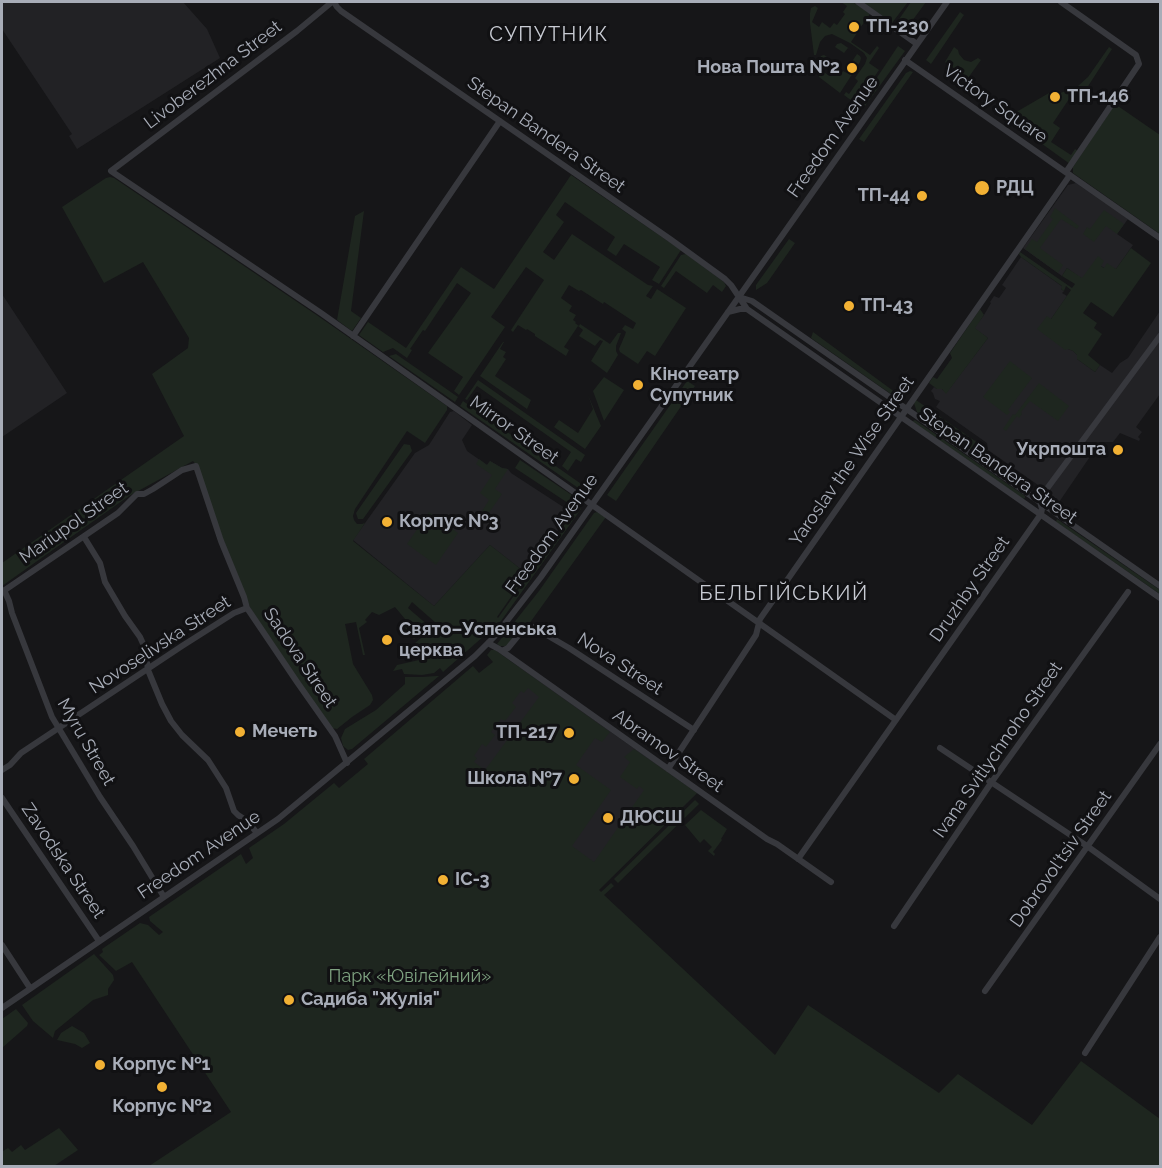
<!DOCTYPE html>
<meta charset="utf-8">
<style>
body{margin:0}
#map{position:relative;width:1162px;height:1168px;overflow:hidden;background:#161618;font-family:Raleway,sans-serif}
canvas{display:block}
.frame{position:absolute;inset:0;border:3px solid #a8adb8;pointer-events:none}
</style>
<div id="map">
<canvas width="1162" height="1168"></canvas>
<div class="frame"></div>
</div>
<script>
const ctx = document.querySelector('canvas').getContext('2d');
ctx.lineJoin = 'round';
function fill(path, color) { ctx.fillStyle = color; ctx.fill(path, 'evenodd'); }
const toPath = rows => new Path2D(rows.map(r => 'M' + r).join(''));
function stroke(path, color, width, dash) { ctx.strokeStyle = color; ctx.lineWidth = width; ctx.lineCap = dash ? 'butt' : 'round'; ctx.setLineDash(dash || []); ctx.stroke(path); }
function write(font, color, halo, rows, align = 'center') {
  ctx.font = font + ' Raleway,sans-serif'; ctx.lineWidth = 6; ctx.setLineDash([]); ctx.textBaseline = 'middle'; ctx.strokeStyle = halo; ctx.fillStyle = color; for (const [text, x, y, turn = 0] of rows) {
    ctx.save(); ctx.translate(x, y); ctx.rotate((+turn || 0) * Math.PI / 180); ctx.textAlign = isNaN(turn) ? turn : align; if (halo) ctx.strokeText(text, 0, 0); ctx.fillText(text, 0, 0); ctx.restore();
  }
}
fill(toPath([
 [2,2,183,2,207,29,220,58,77,149,69,136,72,134,2,29],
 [1076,183,1128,219,1117,234,1133,245,1116,269,1104,268,1101,266,1082,279,1067,268,1062,276,1023,248,1068,185],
 [1021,257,1063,287,1061,289,1064,291,1062,293,1067,296,1051,319,1068,349,1073,351,1077,355,1077,359,1095,372,1100,365,1112,373,1120,363,1128,358,1160,311,1160,394,1136,427,1142,432,1138,437,1140,439,1139,441,1120,433,1113,442,1100,442,1055,508,1047,503,1038,485,988,450,987,443,936,407,940,401,935,399,933,393,931,391,934,387,937,389,942,389,946,393,988,338,974,328,984,315,991,303,990,302,994,296,999,298,1006,288,1002,285],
 [2,294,67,393,2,437],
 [454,411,472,425,462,440,467,451,487,465,490,461,502,468,508,469,511,473,571,512,527,574,490,545,434,606,353,540,415,453,429,445,450,412],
 [519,667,697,793,598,890,454,765]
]), '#222225');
fill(toPath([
 [841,2,853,2,870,14,860,28,852,22,849,26,857,33,851,42,870,55,877,46,879,48,869,63,879,70,856,104,844,95,846,92,849,94,858,81,855,78,865,64,867,58,864,53,850,43,832,34,825,36,820,42,816,55,814,55,810,23,810,13,811,8,815,6,818,8,812,22,819,27,822,22,830,28,834,23,837,25,845,14,843,12,847,6],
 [863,2,908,2,892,23],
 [911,2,926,2,904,32,895,25],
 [960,12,964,15,931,64,926,60],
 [841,43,860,56,861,58,860,62,840,93,819,77,816,65,821,56,824,55,827,57,821,70,828,75,831,70,839,76,843,71,847,73,855,62,853,60,857,54,848,48,844,53,835,47,837,44],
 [898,46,905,51,865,106,858,106],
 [954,47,958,50,959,54,964,60,971,62,978,58,981,60,968,78,945,62],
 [1109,47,1112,49,1085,91,1077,87,1053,123,1060,128,1051,142,1071,155,1075,149,1078,151,1070,164,1006,118,1049,93,1054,102,1060,99,1058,94,1078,86,1088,77],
 [910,71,913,72,864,142,859,139,906,73],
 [1115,104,1160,135,1160,234,1073,173,1073,167],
 [571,175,681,250,659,284,652,280,660,267,624,244,616,256,607,250,615,237,565,202,556,215,564,222,543,252,554,260,572,234,648,285,653,286,646,296,651,299,657,289,686,308,655,356,647,351,638,364,620,352,619,349,625,335,626,332,622,329,625,325,633,329,636,323,604,302,603,304,581,290,579,291,569,285,561,298,572,306,569,311,576,315,573,320,576,322,575,323,579,326,580,324,610,344,618,333,621,333,616,346,616,351,618,355,607,373,591,361,603,341,600,340,595,346,579,336,583,330,578,326,564,347,569,350,566,356,535,336,535,334,527,329,526,330,518,325,513,332,511,330,544,280,526,267,491,317,505,327,459,395,454,391,463,377,428,353,471,293,457,283,425,331,423,330,410,349,412,350,407,358,393,348,383,352,359,335,368,322,406,348,461,267,494,289],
 [110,177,114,178,318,316,447,406,447,410,425,443,407,431,355,509,353,516,354,520,357,524,362,524,365,523,353,541,434,606,490,545,527,574,497,617,498,618,580,503,581,509,501,621,443,672,440,668,434,673,422,675,404,674,402,669,393,671,397,665,419,660,418,656,425,655,424,651,418,654,415,643,432,629,438,635,441,633,435,626,436,623,412,602,408,608,429,626,414,639,408,633,405,627,405,619,395,607,379,615,372,612,365,620,367,622,359,628,365,655,363,655,356,622,345,624,353,664,372,695,373,700,370,705,352,717,337,729,332,728,257,621,250,607,233,567,197,466,193,461,129,496,2,586,2,563,184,436,152,374,188,348,189,338,143,262,104,283,62,207,106,178],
 [1055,208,1079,226,1077,229,1061,219,1040,248,1063,265,1058,273,1025,249,1032,239,1037,242,1053,219,1050,217],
 [1104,210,1124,224,1117,234,1106,226,1094,242,1083,234,1087,227,1090,229],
 [364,211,351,311,361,318,352,331,337,320,355,216],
 [789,239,795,243,767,283,756,290,756,285],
 [1131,248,1151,263,1113,317,1091,302,1083,313,1097,323,1094,328,1102,334,1088,355,1100,365,1095,372,1077,359,1077,355,1073,351,1068,349,1065,350,1037,329,1047,316,1051,319,1071,290,1066,286,1064,291,1061,289,1062,286,1021,257,1019,254,1020,252,1072,288,1075,284,1062,276,1067,268,1082,278,1098,256,1104,261,1101,266,1104,268,1107,263,1116,269],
 [686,254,724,282,726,286,722,292,713,285,707,293,676,271,664,288,661,286,681,255],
 [980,309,984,315,975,328,988,338,946,394,942,389,937,389,929,383,933,377,937,379,952,358,950,353],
 [813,332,903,398,901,401,811,338],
 [503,342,504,342,500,349,506,352,503,357,506,359,495,376,531,400,527,409,480,376],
 [396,354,458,397,455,402,389,356],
 [1010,361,1032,378,1008,410,1010,412,1007,415,983,397],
 [604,377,624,390,604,421,593,391],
 [478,380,585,455,581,462,576,459,568,471,562,466,571,452,477,386,467,400,465,399],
 [687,381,695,386,616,501,607,495],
 [1039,383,1069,406,1058,421,1030,401,1021,412,1022,414,1019,418,1017,416,1006,431,1003,429,1013,414,1015,415],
 [588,395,601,426,585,449,554,427,559,420,578,433,593,409],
 [916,400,988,450,982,457,917,412,914,403],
 [463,401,587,488,584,492,460,406],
 [915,420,1025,496,1025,498,1023,499,913,422,913,421],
 [404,444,410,445,412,451,363,519,358,519,356,513],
 [479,459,487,465,490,461,502,468,508,469,495,489,502,494,486,517,481,517,479,516,489,500,480,493,492,475,476,464],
 [520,460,579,500,574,507,515,468],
 [429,512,458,533,436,565,407,544],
 [597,512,606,517,529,624,523,627,507,646,500,646,497,644,539,591,594,513],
 [1057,519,1160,590,1160,594,1056,522],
 [491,650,495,650,610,732,602,742,595,738,576,765,611,790,572,846,594,862,644,790,639,786,637,789,620,777,630,762,624,757,634,749,697,793,599,890,601,892,611,883,614,886,604,895,775,1055,808,1005,939,1093,958,1074,1032,1125,1081,1061,1160,1119,1160,1166,149,1166,231,1112,132,962,116,971,99,955,103,952,102,949,140,923,148,925,159,935,163,932,150,921,149,917,241,854,246,864,253,858,249,848,284,824,334,783,339,788,368,764,364,759,473,666,479,673,493,662,487,655],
 [528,688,539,697,485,770,474,762,477,758,474,756,482,744,486,747,495,735,491,732,501,719,505,721,516,707,512,703,521,691,524,693],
 [436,676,439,676,352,749,348,750,343,746,341,738,345,729,376,710,405,684,405,677,422,677],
 [695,800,699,804,618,883,614,879],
 [701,810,727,829,721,839,722,840,713,852,715,854,714,856,708,851,712,847,704,839,700,843,685,825],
 [94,954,113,975,114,980,108,989,108,995,93,1000,55,1031,53,1038,33,1021,22,1005],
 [16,1009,28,1023,27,1026,2,1048,2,1019],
 [72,1026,84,1033,90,1043,82,1048,75,1044,57,1040,61,1033],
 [59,1128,78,1150,54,1166,4,1166,2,1163,2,1149,3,1151,8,1148,12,1152,21,1145,25,1150]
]), '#1e261f');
stroke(toPath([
 [332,2,297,31,111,171,321,313,896,720],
 [334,2,337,7,341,11,670,239,725,279,731,285,747,309],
 [858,2,917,44],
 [1061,2,1136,55,1139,64,1066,172],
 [905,60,1160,238],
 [739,297,752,301,1160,586],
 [728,312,740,309,747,309,1160,598],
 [353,336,500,121],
 [84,537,100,563,105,582,125,616,140,637,145,648,148,670,162,704,171,721,182,735,208,760,226,788,234,811,238,815,247,821,257,833],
 [4,590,9,601,12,613,52,717,100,797,133,846,164,897],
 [2,592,118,513,137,494,144,494,153,489,182,470,196,466,221,541,244,597,247,608,297,682,335,736,347,763],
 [488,643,499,649,767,839,777,844,831,882],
 [502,651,508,648,522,631,533,627,569,648,694,730],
 [940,748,1087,846,1160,899],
 [668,769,756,635,760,619,1070,175],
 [2,770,10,765,21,753,182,646,234,613,247,608],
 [2,798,99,941],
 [798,859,1041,514,1042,509,1040,502,1043,494,1160,336],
 [894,926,991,783,1128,592],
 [2,945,30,988],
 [985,991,1160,744],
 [2,1008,278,819,475,656,496,635,541,577,947,2],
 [1085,1053,1160,937]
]), '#37383d', 6);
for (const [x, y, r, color] of [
 [854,27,6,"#f2b134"],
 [852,68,6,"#f2b134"],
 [1055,97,6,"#f2b134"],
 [982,188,8,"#f2b134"],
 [922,196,6,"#f2b134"],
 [849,306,6,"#f2b134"],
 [638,385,6,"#f2b134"],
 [1118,450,6,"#f2b134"],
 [387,522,6,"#f2b134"],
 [387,640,6,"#f2b134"],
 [240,732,6,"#f2b134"],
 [569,733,6,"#f2b134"],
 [574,779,6,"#f2b134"],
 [608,818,6,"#f2b134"],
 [443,880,6,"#f2b134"],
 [289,1000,6,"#f2b134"],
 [100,1065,6,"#f2b134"],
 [162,1087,6,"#f2b134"]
]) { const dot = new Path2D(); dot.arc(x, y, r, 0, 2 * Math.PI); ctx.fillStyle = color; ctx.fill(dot); stroke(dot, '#111113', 2); }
write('bold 18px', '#a8adb8', '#111113', [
 ["ТП-230",866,27],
 ["Нова Пошта №2",840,68,"right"],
 ["ТП-146",1067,97],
 ["РДЦ",996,188],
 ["ТП-44",910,196,"right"],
 ["ТП-43",861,306],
 ["Кінотеатр",650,375],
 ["Супутник",650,396],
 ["Укрпошта",1106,450,"right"],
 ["Корпус №3",399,522],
 ["Свято–Успенська",399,630],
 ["церква",399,651],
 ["Мечеть",252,732],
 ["ТП-217",557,733,"right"],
 ["Школа №7",562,779,"right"],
 ["ДЮСШ",620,818],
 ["ІС-3",455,880],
 ["Садиба \"Жулія\"",301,1000],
 ["Корпус №1",112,1065],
 ["Корпус №2",162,1107,"center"]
], 'left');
write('18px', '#a8adb8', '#111113', [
 ["Livoberezhna Street",213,75,-37],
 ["Victory Square",995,104,35],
 ["Stepan Bandera Street",546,135,35],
 ["Freedom Avenue",833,137,-55],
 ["Mirror Street",514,430,35],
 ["Yaroslav the Wise Street",852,461,-55],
 ["Stepan Bandera Street",998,466,35],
 ["Mariupol Street",74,523,-35],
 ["Freedom Avenue",552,534,-54],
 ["Druzhby Street",970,589,-55],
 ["Novoselivska Street",160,645,-33],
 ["Sadova Street",300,658,56],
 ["Nova Street",620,664,33],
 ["Myru Street",86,742,60],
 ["Ivana Svitlychnoho Street",998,750,-55],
 ["Abramov Street",668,751,35],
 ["Freedom Avenue",199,855,-34],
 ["Dobrovol'tsiv Street",1061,859,-55],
 ["Zavodska Street",63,861,56]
]);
write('18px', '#7fa381', '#111113', [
 ["Парк «Ювілейний»",410,977]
]);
ctx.letterSpacing = '1.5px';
write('20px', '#c9ccd4', '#111113', [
 ["СУПУТНИК",549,35],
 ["БЕЛЬГІЙСЬКИЙ",784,594]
]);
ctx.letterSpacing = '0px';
</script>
